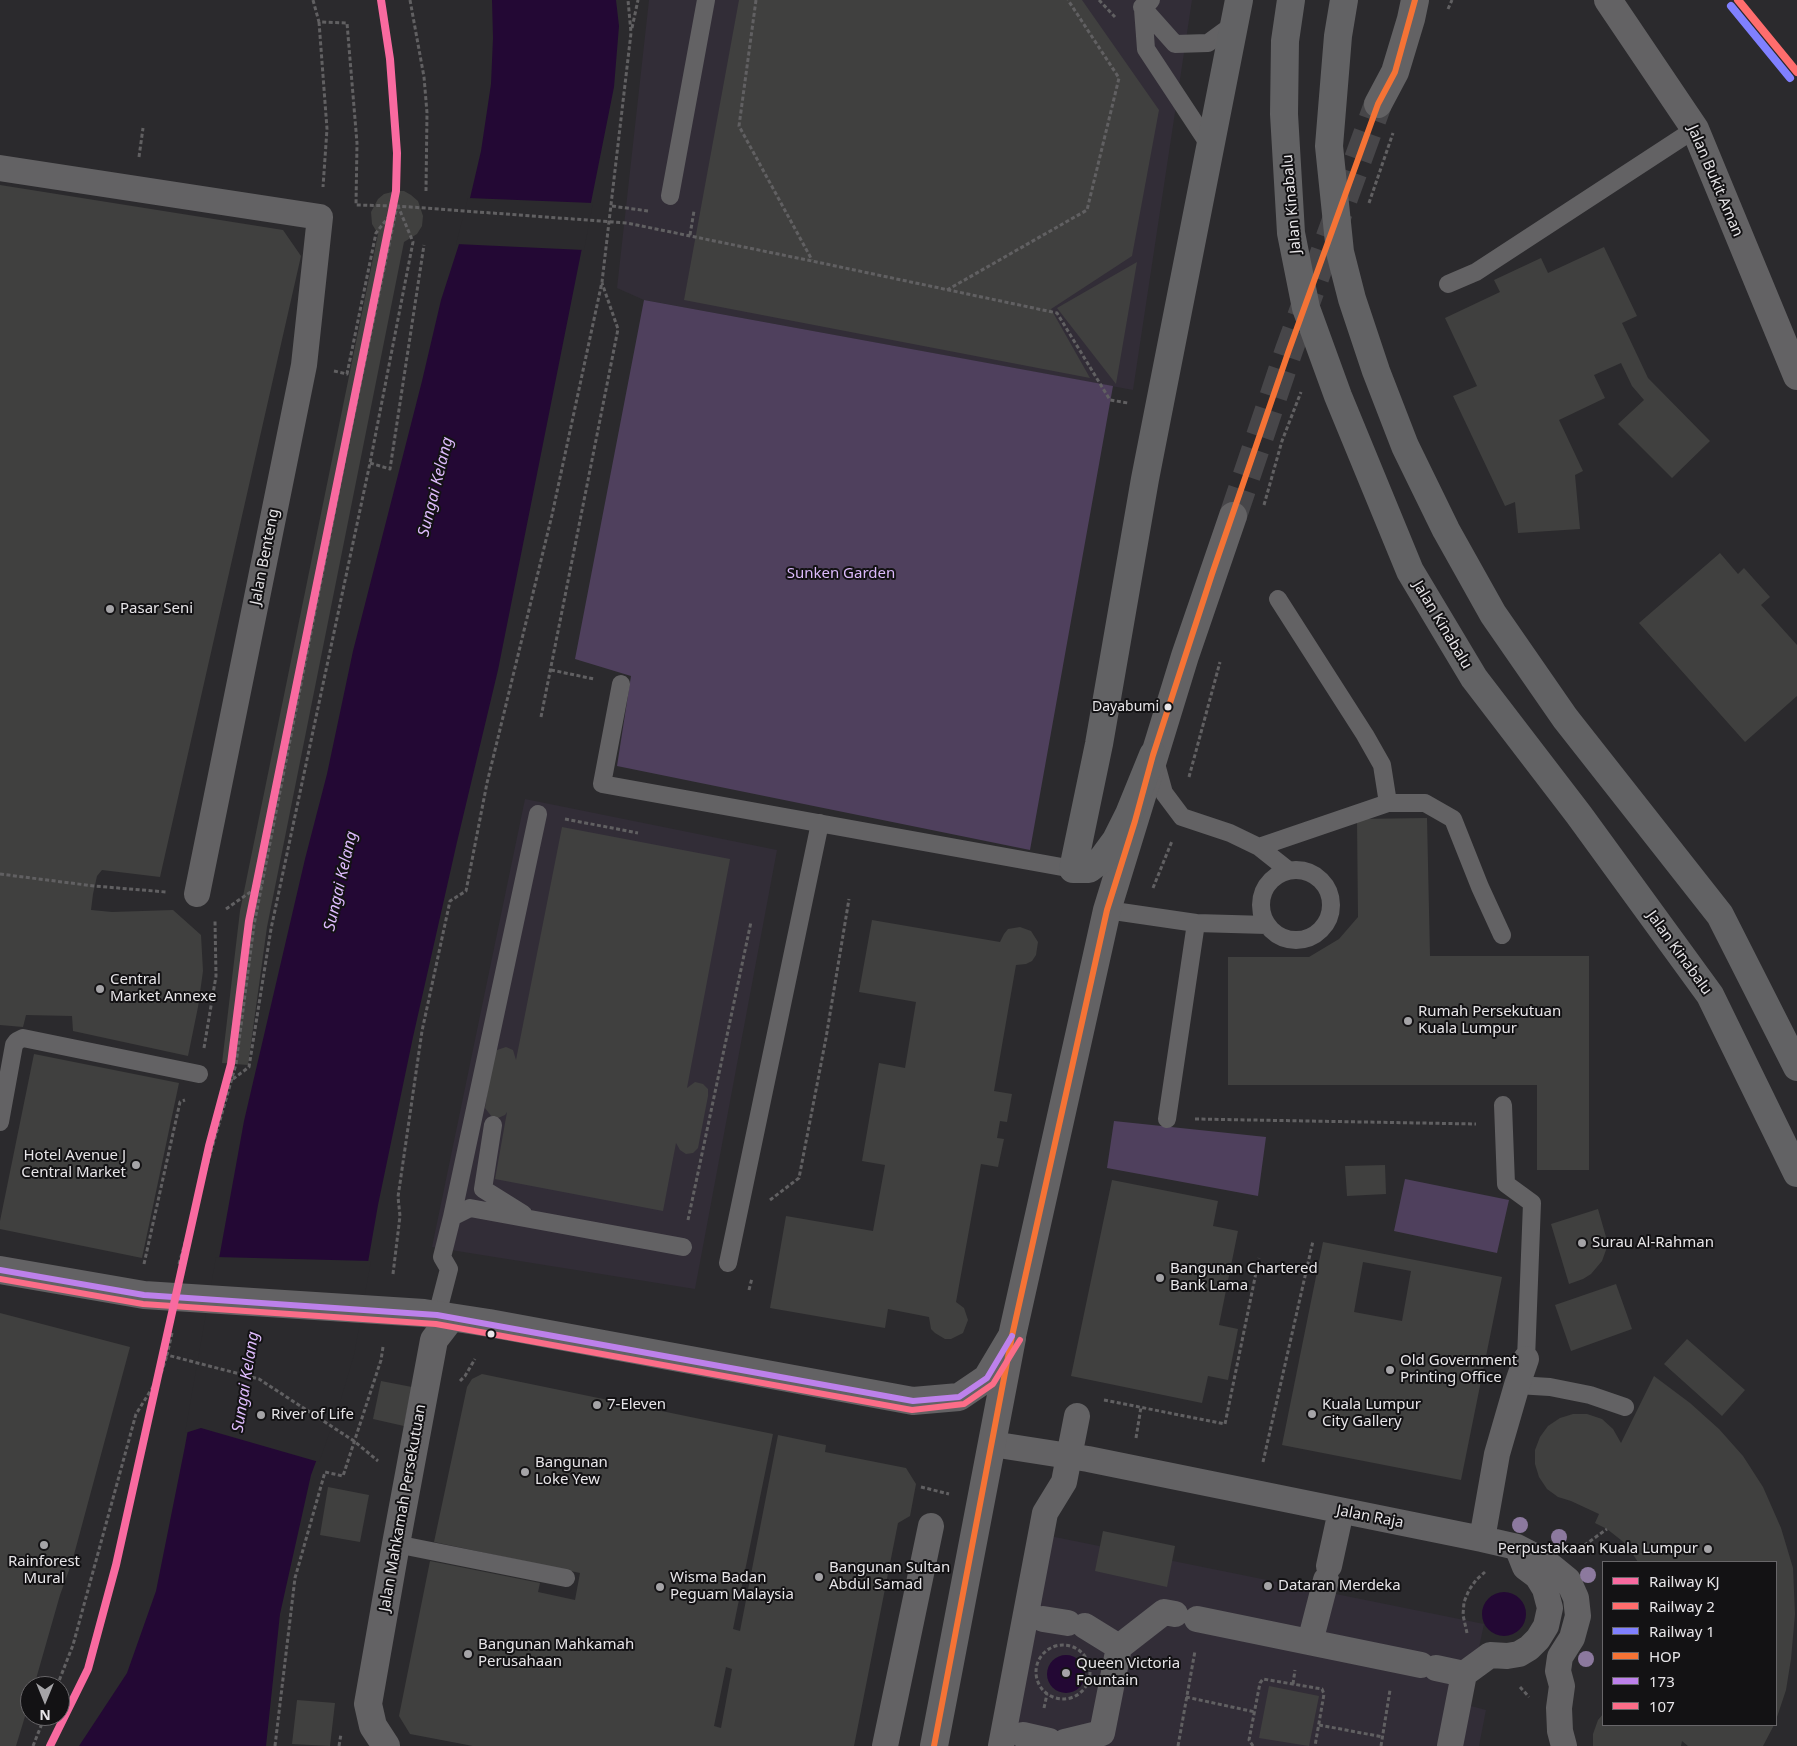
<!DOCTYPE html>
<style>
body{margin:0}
#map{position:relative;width:1797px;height:1746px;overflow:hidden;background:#2b2a2d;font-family:"Noto Sans",sans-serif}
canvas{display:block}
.legend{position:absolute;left:1602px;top:1561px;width:175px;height:165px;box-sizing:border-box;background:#131214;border:1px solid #686669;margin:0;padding:6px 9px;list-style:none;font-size:15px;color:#e7e5e8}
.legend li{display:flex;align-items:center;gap:10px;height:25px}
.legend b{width:25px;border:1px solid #686669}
.north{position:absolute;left:20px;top:1676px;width:50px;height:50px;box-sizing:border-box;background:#131214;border:1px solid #686669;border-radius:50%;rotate:180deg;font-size:14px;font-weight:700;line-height:20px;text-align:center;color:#e7e5e8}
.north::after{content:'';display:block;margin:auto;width:18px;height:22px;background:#a5a4a7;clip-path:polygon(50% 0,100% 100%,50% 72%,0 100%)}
</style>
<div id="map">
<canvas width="1797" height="1746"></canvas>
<ul class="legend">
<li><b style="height:6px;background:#f96aa0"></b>Railway KJ</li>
<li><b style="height:6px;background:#ff6d6d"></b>Railway 2</li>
<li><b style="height:6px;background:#8080ff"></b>Railway 1</li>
<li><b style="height:6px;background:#f57335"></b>HOP</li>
<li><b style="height:6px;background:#bd81eb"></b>173</li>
<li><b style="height:6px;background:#fb6d88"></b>107</li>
</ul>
<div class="north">N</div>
</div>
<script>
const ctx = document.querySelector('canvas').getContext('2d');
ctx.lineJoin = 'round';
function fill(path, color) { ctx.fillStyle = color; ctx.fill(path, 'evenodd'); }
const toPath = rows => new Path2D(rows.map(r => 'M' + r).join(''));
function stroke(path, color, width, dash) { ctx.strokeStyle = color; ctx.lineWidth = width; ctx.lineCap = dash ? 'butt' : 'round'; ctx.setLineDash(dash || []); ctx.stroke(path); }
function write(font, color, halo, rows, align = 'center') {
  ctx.font = font + ' "Noto Sans",sans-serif'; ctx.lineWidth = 4; ctx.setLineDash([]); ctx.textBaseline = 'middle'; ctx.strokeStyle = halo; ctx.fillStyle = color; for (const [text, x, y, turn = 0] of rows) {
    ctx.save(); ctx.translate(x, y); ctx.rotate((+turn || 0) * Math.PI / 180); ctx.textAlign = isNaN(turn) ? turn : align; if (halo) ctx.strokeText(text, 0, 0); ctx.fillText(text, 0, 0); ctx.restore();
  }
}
fill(toPath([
 [649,0,1192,0,1133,390,644,300,617,288],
 [525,799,777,850,695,1289,432,1247],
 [1040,1534,1484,1624,1467,1705,1486,1710,1479,1746,1003,1746]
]), '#322d37');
fill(toPath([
 [644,300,1113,386,1030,850,617,766,631,676,575,659],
 [1114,1121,1266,1137,1258,1196,1107,1168],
 [1405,1179,1509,1200,1497,1253,1394,1231]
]), '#4f405d');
fill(toPath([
 [492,0,616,0,619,26,614,87,498,670,457,842,413,1037,378,1205,352,1354,336,1408,311,1475,280,1614,266,1746,79,1746,127,1673,156,1591,185,1446,244,1121,305,859,327,774,353,651,422,381,441,300,460,241,481,151,491,84,493,38],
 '1482 1614a22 22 0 1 1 44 0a22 22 0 1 1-44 0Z',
 '1047 1674a19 19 0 1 1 38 0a19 19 0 1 1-38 0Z'
]), '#230834');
fill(toPath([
 [468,198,593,203,584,250,456,244],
 [216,1257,371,1261,354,1355,338,1409,319,1462,201,1428,185,1433]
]), '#2b2a2d');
fill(toPath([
 [739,0,1082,0,1159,110,1132,256,1051,309,1090,378,684,300],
 [0,185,283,230,301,256,160,877,102,870,97,876,93,894,91,910,112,912,173,910,201,935,203,971,198,1007,188,1056,73,1031,72,1016,26,1015,23,1027,0,1025],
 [396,191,404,191,411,195,418,201,423,216,422,226,417,234,404,242,267,927,248,1065,222,1063,240,911,378,234,372,224,371,212,378,199,384,194],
 [1604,247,1637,316,1622,323,1648,378,1710,441,1672,478,1618,424,1644,400,1632,386,1621,363,1594,375,1605,398,1559,420,1583,471,1575,475,1580,529,1518,533,1515,502,1505,506,1453,396,1477,386,1445,318,1500,292,1494,280,1541,258,1548,273],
 [1137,262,1116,384,1057,308],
 [1720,553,1738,574,1744,568,1770,597,1761,605,1797,645,1797,696,1745,742,1639,623],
 [1427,818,1430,956,1589,956,1589,1170,1537,1170,1537,1085,1228,1085,1228,957,1309,957,1339,939,1358,917,1357,819],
 [562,827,730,859,687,1088,695,1082,703,1084,708,1089,708,1096,698,1148,693,1153,686,1154,680,1150,676,1143,663,1211,495,1179,507,1112,505,1115,498,1118,492,1117,485,1108,493,1056,497,1050,506,1047,513,1050,516,1060],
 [872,920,1000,942,1004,934,1008,929,1020,927,1031,931,1038,942,1036,955,1032,961,1026,964,1016,965,994,1091,1012,1094,1007,1122,1000,1121,997,1138,1004,1139,998,1167,981,1164,956,1302,964,1308,968,1320,963,1333,951,1339,945,1339,935,1333,931,1329,929,1317,888,1309,885,1328,770,1308,786,1216,873,1231,885,1165,862,1161,879,1063,905,1068,916,1002,859,992],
 [34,1054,179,1083,142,1258,0,1229,0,1221],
 [1385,1165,1386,1194,1347,1196,1345,1166],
 [1112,1180,1218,1201,1213,1226,1238,1231,1219,1325,1238,1329,1228,1380,1208,1376,1202,1403,1071,1376],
 [1598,1209,1606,1237,1606,1250,1602,1261,1591,1274,1583,1279,1569,1284,1551,1224],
 [1323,1242,1502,1277,1461,1480,1282,1445],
 [1363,1262,1411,1271,1402,1321,1354,1312],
 [1616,1284,1632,1329,1571,1351,1555,1305],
 [0,1313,130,1347,72,1562,60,1595,34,1686,30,1686,30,1700,16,1746,0,1746],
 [1687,1339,1745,1390,1722,1416,1664,1364],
 [482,1374,773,1434,733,1629,740,1631,778,1435,826,1445,825,1452,906,1468,916,1484,910,1516,898,1523,854,1746,473,1746,410,1734,399,1716,430,1561,540,1583,538,1592,575,1600,580,1573,434,1542,467,1387,472,1379],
 [726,1667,732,1669,721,1728,714,1726],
 [1654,1376,1690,1403,1719,1429,1743,1456,1763,1487,1781,1528,1793,1568,1795,1614,1791,1659,1786,1690,1776,1720,1776,1562,1638,1562,1626,1544,1607,1529,1595,1523,1599,1514,1571,1501,1558,1497,1547,1489,1539,1477,1535,1464,1535,1450,1540,1437,1548,1426,1560,1418,1573,1414,1587,1414,1602,1419,1613,1429,1621,1443],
 [381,1381,412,1387,404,1426,373,1419],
 [328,1487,369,1495,360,1542,320,1535],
 [1103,1531,1175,1546,1167,1587,1095,1571],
 [1269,1686,1319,1696,1309,1746,1259,1738],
 [297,1700,335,1703,330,1746,292,1744],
 [1603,1714,1603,1725,1774,1725,1763,1746,1688,1746,1682,1741,1681,1746,1593,1746,1593,1734,1598,1720]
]), '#40403f');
stroke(toPath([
 [1233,516,1289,350,1378,104]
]), '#474649', 28, [28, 14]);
stroke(toPath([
 [313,0,319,22,347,23,357,143,356,205,397,206,627,223,812,261,1057,313,1110,400,1128,403],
 [410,0,424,77,427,113,426,191],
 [756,0,739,126,812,260],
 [1099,0,1115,17],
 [1448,9,1452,0],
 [319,22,327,129,323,187],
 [632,28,638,0],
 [139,157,143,128],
 [1369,203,1393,133],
 [612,206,648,211],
 [690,235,694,211],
 [947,290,1087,210,1119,78,1068,0],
 [334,371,347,374,376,233,397,206],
 [370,463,390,469,424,245],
 [1264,505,1282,441,1301,392],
 [551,670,594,679],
 [541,717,618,329,602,283],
 [1189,777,1220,662],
 [565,819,638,833],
 [0,874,94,886,166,892],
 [1153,888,1172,841],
 [226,909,262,884],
 [204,1048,216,976,215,921],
 [233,1079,249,1067,271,929,370,463,413,242,398,206],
 [1195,1119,1476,1124],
 [770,1200,799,1178,826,1038,849,899],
 [688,1220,751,922],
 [144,1264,180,1102,185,1100],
 [179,1264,236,1064,254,925,345,458,397,206],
 [393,1274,400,1216,398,1197,422,1031,450,901,466,891,487,783,552,515,602,282,631,33,628,0],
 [749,1290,752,1278],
 [172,1333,167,1355,259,1379,354,1441,378,1461],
 [460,1381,465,1376,475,1359],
 [1104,1400,1225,1424,1259,1258],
 [1136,1438,1141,1407],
 [1263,1462,1313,1241],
 [921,1487,949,1494],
 [1579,1549,1607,1529],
 [1467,1633,1463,1615,1464,1602,1469,1590,1476,1580,1485,1572],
 '1036 1672a27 27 0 1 1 54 0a27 27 0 1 1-54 0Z',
 [1293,1684,1295,1670],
 [57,1686,73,1645,136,1414,161,1374,167,1355],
 [1520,1687,1529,1697],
 [1186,1697,1255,1712],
 [1044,1708,1047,1694],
 [1319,1725,1383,1737],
 [33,1746,45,1716],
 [275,1746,295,1578,325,1472,343,1476,381,1360,383,1347],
 [339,1746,341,1734],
 [1178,1746,1195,1651],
 [1253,1746,1249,1740,1260,1683,1263,1679,1322,1689,1324,1694,1315,1746],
 [1381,1746,1390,1690]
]), '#616062', 3, [4, 2.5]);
stroke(toPath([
 [1151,0,1143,9,1146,49,1210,146],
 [1142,7,1175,44,1208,43,1234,24],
 [670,196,706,0],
 [1448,284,1476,272,1695,129],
 [1278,599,1365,735,1382,765,1388,803],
 [621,684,602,784,1073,869],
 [1155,760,1164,793,1182,817,1230,833,1259,847,1288,870],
 [1259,847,1388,803,1425,803,1453,819,1480,887,1502,935],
 '1261 905a35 35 0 1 1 70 0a35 35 0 1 1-70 0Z',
 [1107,910,1196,923,1267,925],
 [1503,1105,1506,1184,1532,1203,1526,1359],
 [1167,1119,1196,923],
 [0,1122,14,1045,17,1041,23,1038,199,1074],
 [493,1125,483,1189,523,1214],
 [452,1217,538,814],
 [728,1263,820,823],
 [437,1315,449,1269,442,1257,452,1217,470,1208,683,1247],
 [1517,1385,1550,1387,1590,1395,1625,1407],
 [396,1544,566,1578]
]), '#636264', 18);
stroke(toPath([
 [0,168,320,217,304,365,197,894],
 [992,1444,1088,1459,1482,1539,1517,1547,1546,1562,1568,1580,1576,1598,1578,1616,1572,1638,1560,1657,1558,1671,1562,1686,1559,1708,1560,1731,1564,1746],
 [1482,1539,1497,1454,1517,1385,1526,1359],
 [1329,1566,1341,1511],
 [1043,1619,1068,1623],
 [1197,1619,1421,1665],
 [1310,1642,1326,1580],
 [1119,1647,1164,1612,1175,1614],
 [1436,1668,1464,1674],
 [1023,1735,1049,1741],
 [1065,1742,1102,1733,1119,1647,1085,1626],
 [885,1746,931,1526],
 [1001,1746,1045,1513,1064,1482,1077,1416],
 [1450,1746,1464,1674,1490,1655,1507,1656,1519,1654,1529,1648,1538,1639,1546,1626,1550,1608,1545,1589,1537,1576,1525,1567,1519,1552]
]), '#636264', 26);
stroke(toPath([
 [1608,0,1695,129,1797,376],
 [386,1746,373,1726,368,1704,396,1544,434,1340,451,1318],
 [934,1746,1012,1338]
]), '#636264', 28);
stroke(toPath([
 [1378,104,1395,72,1411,19,1415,0],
 [0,1270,144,1295,424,1313,489,1323,913,1401,959,1397,987,1378,1012,1336,1107,910,1185,656,1233,516]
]), '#636264', 28);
stroke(toPath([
 [1291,0,1285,41,1284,114,1291,233,1306,308,1338,396,1410,571,1474,678,1579,815,1710,995,1797,1173],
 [1344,0,1338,36,1329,146,1340,252,1352,299,1376,371,1405,446,1446,530,1493,614,1565,718,1720,915,1797,1067],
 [1153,755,1129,814,1116,840,1102,859,1089,869,1073,869,1099,744,1145,479,1239,0]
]), '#626264', 28);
stroke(toPath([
 [934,1746,1012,1336,1107,910,1135,821,1153,755,1212,574,1289,350,1378,104,1395,72,1415,0]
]), '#f57335', 6);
stroke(toPath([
 [0,1270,144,1295,437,1315,913,1401,959,1397,987,1378,1012,1336]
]), '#bd81eb', 6);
stroke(toPath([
 [0,1279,143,1304,436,1324,912,1410,964,1404,993,1384,1020,1340]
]), '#fb6d88', 6);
stroke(toPath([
 [50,1746,88,1669,116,1565,209,1146,231,1064,249,921,396,191,397,153,390,59,381,0]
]), '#f96aa0', 8);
stroke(toPath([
 [1738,0,1797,72]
]), '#ff6d6d', 8);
stroke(toPath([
 [1731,6,1790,78]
]), '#8080ff', 8);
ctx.fillStyle = '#8c799e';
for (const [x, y] of [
 [1520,1525],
 [1559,1537],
 [1588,1575],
 [1586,1659]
]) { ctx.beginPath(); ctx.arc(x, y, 8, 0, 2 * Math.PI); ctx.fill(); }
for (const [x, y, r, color] of [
 [110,609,5,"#a5a4a7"],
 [1168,707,4.5,"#e7e5e8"],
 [100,989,5,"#a5a4a7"],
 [1408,1021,5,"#a5a4a7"],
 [136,1165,5,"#a5a4a7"],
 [1582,1243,5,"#a5a4a7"],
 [1160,1278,5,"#a5a4a7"],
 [491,1334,4.5,"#e7e5e8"],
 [1390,1370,5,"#a5a4a7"],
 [597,1405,5,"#a5a4a7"],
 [1312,1414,5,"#a5a4a7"],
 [261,1415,5,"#a5a4a7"],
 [525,1472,5,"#a5a4a7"],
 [44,1545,5,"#a5a4a7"],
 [1708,1549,5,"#a5a4a7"],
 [819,1577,5,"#a5a4a7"],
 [1268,1586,5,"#a5a4a7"],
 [660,1587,5,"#a5a4a7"],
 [468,1654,5,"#a5a4a7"],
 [1066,1673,5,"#a5a4a7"]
]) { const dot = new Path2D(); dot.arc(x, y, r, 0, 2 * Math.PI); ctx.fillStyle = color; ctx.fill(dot); stroke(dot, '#131214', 2); }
write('14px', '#e7e5e8', '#131214', [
 ["Dayabumi",1159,707]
], 'right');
write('15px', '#e7e5e8', '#131214', [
 ["Jalan Bukit Aman",1715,181,67],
 ["Jalan Kinabalu",1292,204,-95],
 ["Jalan Benteng",265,557,-79],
 ["Jalan Kinabalu",1442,625,59],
 ["Jalan Kinabalu",1679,953,54],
 ["Jalan Mahkamah Persekutuan",403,1508,-80],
 ["Jalan Raja",1370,1517,11]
]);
write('15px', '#dcbafb', '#131214', [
 ["Sunken Garden",841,574]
]);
write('15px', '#e7e5e8', '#131214', [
 ["Pasar Seni",120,609],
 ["Central",110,980],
 ["Market Annexe",110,997],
 ["Rumah Persekutuan",1418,1012],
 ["Kuala Lumpur",1418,1029],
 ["Hotel Avenue J",126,1156,"right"],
 ["Central Market",126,1173,"right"],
 ["Surau Al-Rahman",1592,1243],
 ["Bangunan Chartered",1170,1269],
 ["Bank Lama",1170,1286],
 ["Old Government",1400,1361],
 ["Printing Office",1400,1378],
 ["7-Eleven",607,1405],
 ["Kuala Lumpur",1322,1405],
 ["City Gallery",1322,1422],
 ["River of Life",271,1415],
 ["Bangunan",535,1463],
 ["Loke Yew",535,1480],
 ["Perpustakaan Kuala Lumpur",1698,1549,"right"],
 ["Rainforest",44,1562,"center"],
 ["Mural",44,1579,"center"],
 ["Bangunan Sultan",829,1568],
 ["Abdul Samad",829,1585],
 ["Wisma Badan",670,1578],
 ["Peguam Malaysia",670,1595],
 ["Dataran Merdeka",1278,1586],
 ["Bangunan Mahkamah",478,1645],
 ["Perusahaan",478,1662],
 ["Queen Victoria",1076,1664],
 ["Fountain",1076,1681]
], 'left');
write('italic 16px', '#ddbbfc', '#131214', [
 ["Sungai Kelang",436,487,-76],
 ["Sungai Kelang",341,881,-77],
 ["Sungai Kelang",246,1382,-81]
]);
</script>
